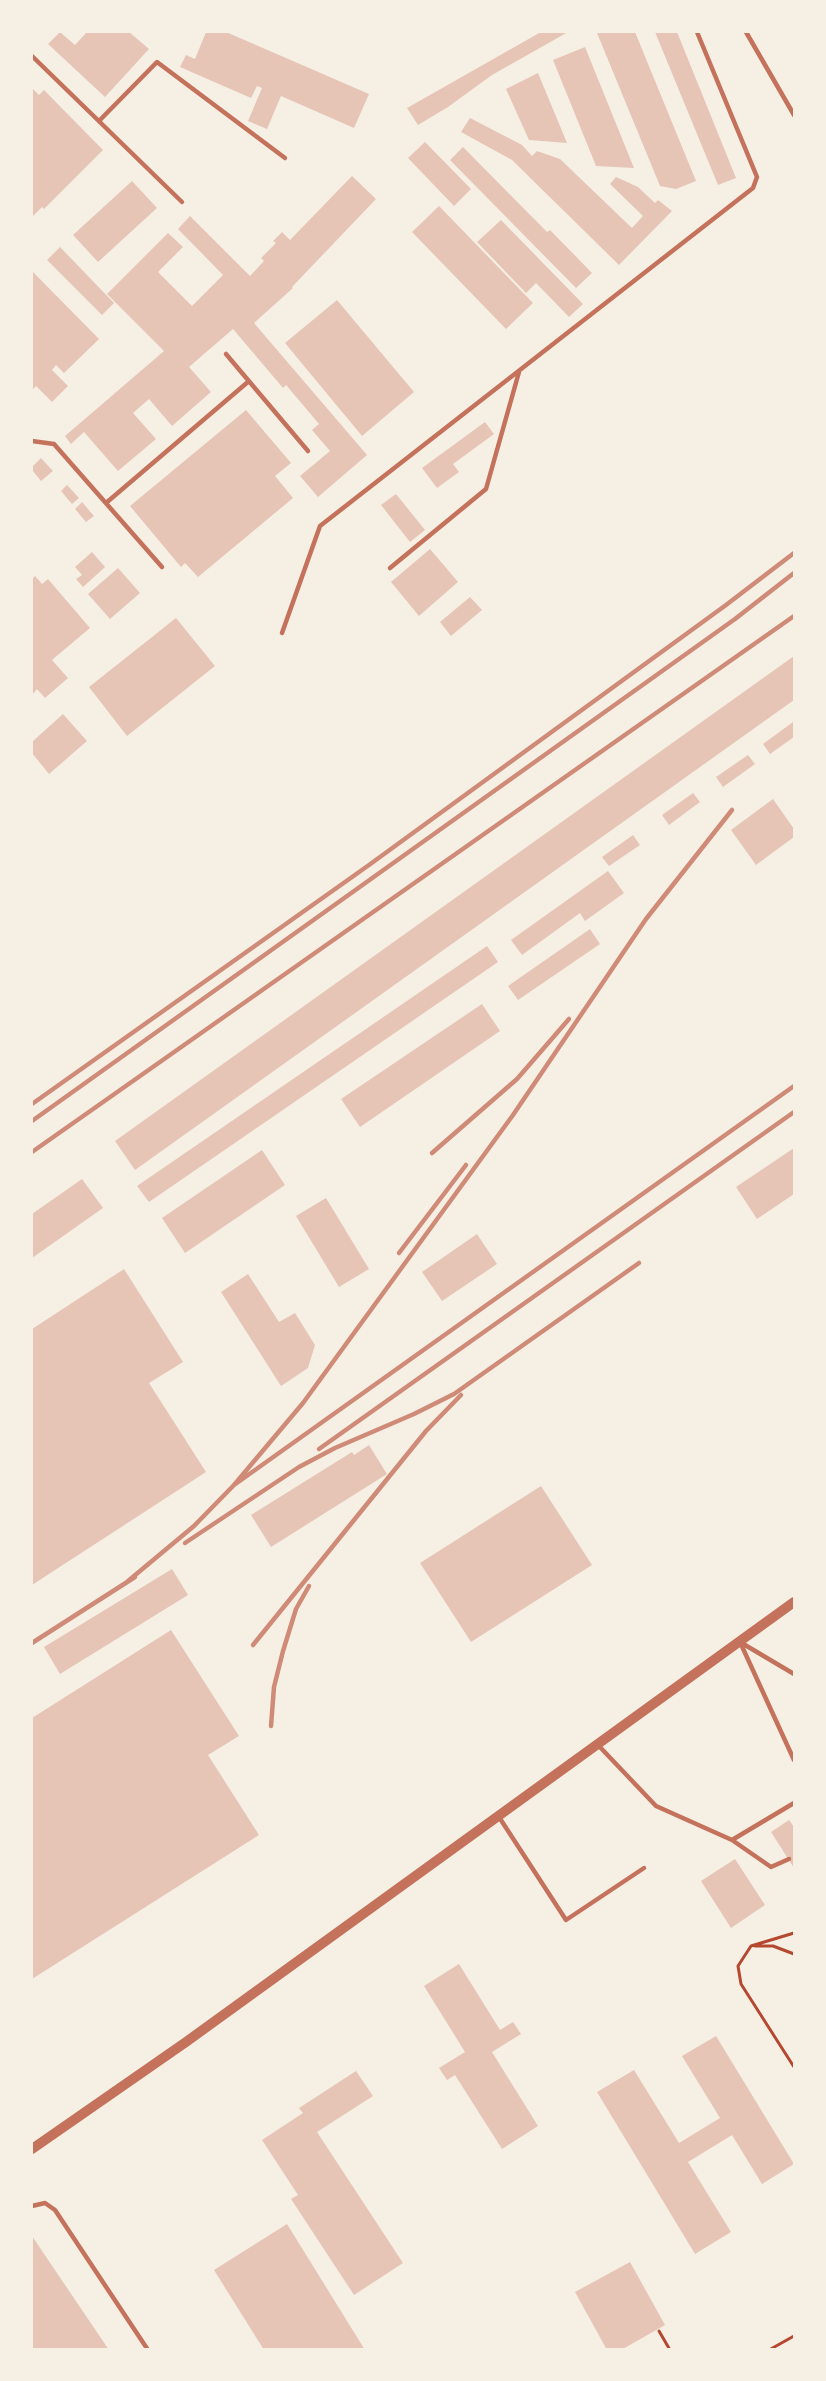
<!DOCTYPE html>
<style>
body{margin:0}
#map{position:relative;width:826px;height:2381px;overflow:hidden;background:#f6efe4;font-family:"Alegreya Sans",sans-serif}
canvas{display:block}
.frame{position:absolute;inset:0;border:33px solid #f6efe4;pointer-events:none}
</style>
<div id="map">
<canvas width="826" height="2381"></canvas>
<div class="frame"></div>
</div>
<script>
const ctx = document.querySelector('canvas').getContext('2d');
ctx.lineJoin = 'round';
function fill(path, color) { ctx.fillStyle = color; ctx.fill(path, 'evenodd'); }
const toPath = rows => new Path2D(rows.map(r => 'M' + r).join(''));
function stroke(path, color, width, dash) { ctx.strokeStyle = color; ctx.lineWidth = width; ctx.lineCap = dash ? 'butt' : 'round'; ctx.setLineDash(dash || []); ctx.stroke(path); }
fill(toPath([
 [60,32,75,45,87,32,129,32,149,49,105,97,48,44],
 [206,32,226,32,369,94,354,128,281,96,267,129,248,121,262,88,257,86,251,98,180,67,186,55,195,59],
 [541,32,568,32,492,75,448,107,418,125,407,108],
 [601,32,635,32,696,181,676,189,660,186,597,33],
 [655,32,677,32,736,178,718,185],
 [585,47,634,168,596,166,553,60],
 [538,73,567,143,529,140,506,89],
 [32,88,39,95,44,90,103,150,44,209,42,207,32,217],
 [470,118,522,145,532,156,537,151,560,159,632,228,643,216,610,184,616,177,638,187,655,203,658,200,672,211,619,265,512,160,461,132],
 [425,142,471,189,454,206,408,158],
 [463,147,547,232,550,230,592,273,576,288,450,160],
 [352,176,376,199,292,287,293,288,254,323,367,455,318,497,300,476,330,451,312,430,319,424,286,385,283,388,233,329,189,367,211,392,172,426,149,399,133,413,156,439,118,471,84,432,71,444,65,436,164,351,107,294,168,233,183,247,158,272,192,306,223,275,178,229,190,216,250,276,264,261,261,258,276,243,273,241,282,232,290,240],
 [132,181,157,208,98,262,73,235],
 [439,206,533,303,506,329,412,232],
 [501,220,583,304,569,317,536,283,526,293,477,242],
 [60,247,114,303,102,315,47,260],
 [32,271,99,339,64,373,56,365,52,370,68,386,52,402,36,386,32,390],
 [337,300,414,392,362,436,285,343],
 [246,410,291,463,275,476,293,498,198,577,185,563,181,567,130,506],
 [485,422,494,434,453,464,459,472,437,488,422,468],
 [41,458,53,471,41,481,32,470,32,467],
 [67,485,79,498,72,504,61,491],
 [396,494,425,530,410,542,381,505],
 [82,502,94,516,86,522,75,509],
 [430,549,458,582,419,616,391,582],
 [92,552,105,567,83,587,76,579,82,575,75,567],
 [118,568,140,593,110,619,88,594],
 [35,576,42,584,48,579,90,628,52,660,68,678,45,698,37,689,32,695,32,579],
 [470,597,482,610,451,636,440,622],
 [176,618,215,666,127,736,89,687],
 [794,656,794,700,135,1170,115,1141],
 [63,714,87,741,49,774,32,753,32,742],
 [793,722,794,737,770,754,763,744],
 [748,755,755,764,723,787,716,777],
 [693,793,700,802,669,825,662,815],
 [773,799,794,829,794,837,756,865,731,830],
 [633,835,640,845,609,866,602,857],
 [608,871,624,893,585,921,580,913,522,955,511,940],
 [590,929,600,944,518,1000,508,986],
 [487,946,498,962,149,1202,137,1186],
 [482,1004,500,1031,360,1127,341,1099],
 [794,1148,794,1194,757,1219,736,1187],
 [262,1150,285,1185,185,1253,162,1218],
 [82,1179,103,1208,32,1258,32,1214],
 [326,1198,369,1269,339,1287,296,1216],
 [477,1234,497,1264,442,1301,422,1272],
 [124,1269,183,1362,149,1383,206,1472,32,1585,32,1329],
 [248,1274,279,1322,295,1313,315,1345,308,1368,281,1386,221,1292],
 [369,1445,387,1474,271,1547,251,1515,352,1452,354,1455],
 [541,1486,592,1565,471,1642,420,1563],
 [172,1569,188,1595,60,1674,44,1647],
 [171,1630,239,1736,208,1755,259,1835,32,1979,32,1718],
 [789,1820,794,1827,794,1868,771,1832],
 [735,1859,765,1905,731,1928,701,1881],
 [459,1964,500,2030,513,2022,521,2034,492,2052,538,2126,502,2149,455,2075,447,2080,439,2068,465,2052,424,1986],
 [716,2036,794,2164,762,2184,732,2135,688,2162,731,2232,695,2254,597,2092,634,2070,679,2143,720,2118,682,2056],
 [356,2071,373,2096,317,2132,403,2263,354,2295,291,2199,298,2195,262,2140,303,2113,299,2108],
 [287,2224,365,2350,264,2350,214,2270],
 [32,2236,34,2239,109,2350,32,2350],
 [630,2262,665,2325,621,2350,607,2350,575,2292]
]), '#e6c5b7');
stroke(toPath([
 [794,1933,751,1946,738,1966,741,1984,794,2067],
 [755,1946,773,1946,794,1954],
 [659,2331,670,2350],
 [769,2350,794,2336]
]), '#b5482f', 3);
stroke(toPath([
 [746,32,794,115],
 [32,56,182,202],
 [99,121,157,62,285,158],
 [226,354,308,451],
 [32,441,54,444,162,567],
 [106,503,249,381],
 [390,568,486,489,519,372],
 [282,633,320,526,753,188,757,177,697,32],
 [794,1674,740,1642,794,1760],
 [598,1745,656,1806,732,1840,794,1803],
 [499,1817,566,1920,644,1868],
 [732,1840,771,1867,789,1859],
 [32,2206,45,2203,55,2210,148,2350]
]), '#c5725c', 4.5);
stroke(toPath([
 [32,2149,186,2042,794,1602]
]), '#c5725c', 10);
stroke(toPath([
 [32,1104,369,865,726,605,794,553],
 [32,1121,735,619,794,573],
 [32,1152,794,616],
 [432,1153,517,1079,569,1019],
 [399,1253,466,1165],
 [319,1449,794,1112],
 [234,1485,303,1403,513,1115,646,919,732,810],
 [185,1543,299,1467,335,1448,414,1414,454,1394,639,1263],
 [128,1581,194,1526,234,1485,794,1086],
 [32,1643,135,1577],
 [253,1645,426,1431,461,1395],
 [271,1726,274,1687,283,1651,296,1609,309,1586]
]), '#cf8b77', 4.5);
</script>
